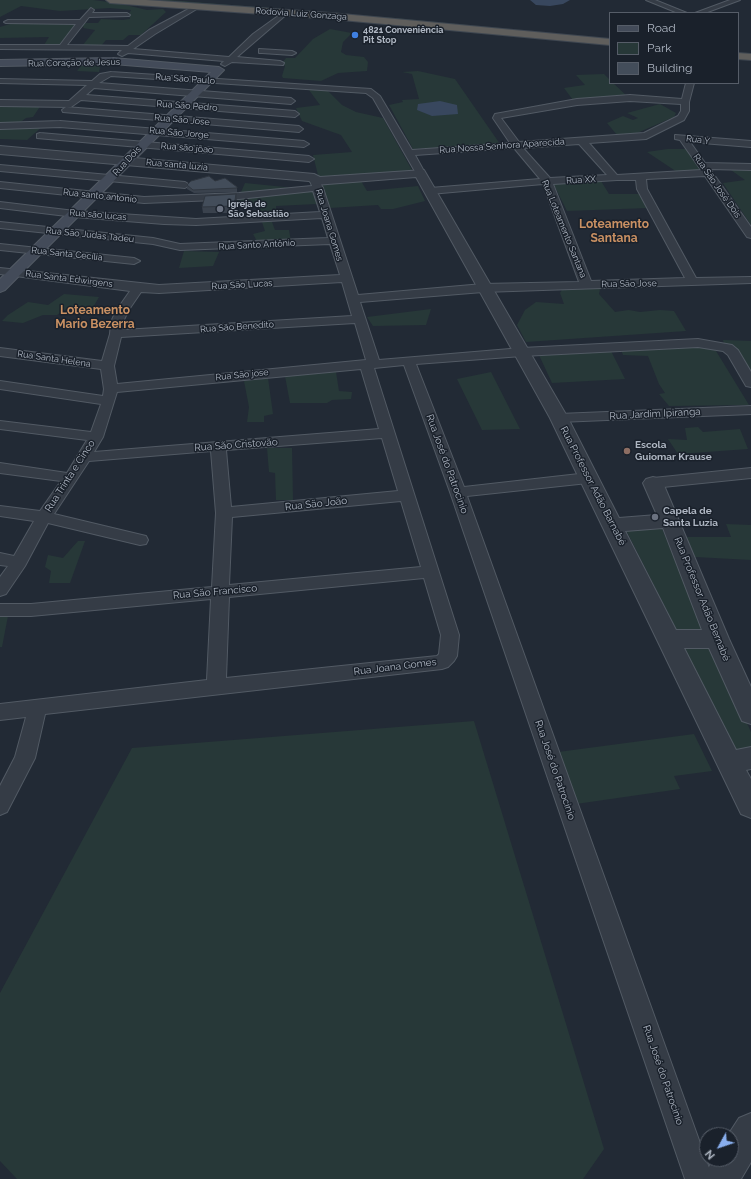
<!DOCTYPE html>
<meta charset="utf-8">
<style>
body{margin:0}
#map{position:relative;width:751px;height:1179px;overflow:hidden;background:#222a35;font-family:Raleway,sans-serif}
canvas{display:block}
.legend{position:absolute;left:609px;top:12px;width:130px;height:72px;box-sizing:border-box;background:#1a212b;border:1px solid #565d68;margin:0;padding:5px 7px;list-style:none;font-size:12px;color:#afb7c3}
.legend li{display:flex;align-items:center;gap:8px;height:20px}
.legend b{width:20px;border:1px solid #565d68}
.north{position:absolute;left:699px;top:1127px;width:40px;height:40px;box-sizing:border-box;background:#1a212b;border:1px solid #565d68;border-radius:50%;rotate:230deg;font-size:11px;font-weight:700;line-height:16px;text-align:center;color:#afb7c3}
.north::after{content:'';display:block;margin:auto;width:14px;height:18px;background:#89afee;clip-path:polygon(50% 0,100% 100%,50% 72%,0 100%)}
</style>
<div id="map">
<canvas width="751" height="1179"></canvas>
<ul class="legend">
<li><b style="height:5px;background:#434b59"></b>Road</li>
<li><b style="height:11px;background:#273838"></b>Park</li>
<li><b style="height:11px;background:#434d5a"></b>Building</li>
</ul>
<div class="north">N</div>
</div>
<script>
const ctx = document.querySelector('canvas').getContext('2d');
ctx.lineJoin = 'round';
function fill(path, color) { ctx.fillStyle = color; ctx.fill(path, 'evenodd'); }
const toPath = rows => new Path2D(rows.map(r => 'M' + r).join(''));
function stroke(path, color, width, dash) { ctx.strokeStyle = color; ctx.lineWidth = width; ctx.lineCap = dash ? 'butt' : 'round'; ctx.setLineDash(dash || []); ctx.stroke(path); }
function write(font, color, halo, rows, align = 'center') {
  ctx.font = font + ' Raleway,sans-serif'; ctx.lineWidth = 3; ctx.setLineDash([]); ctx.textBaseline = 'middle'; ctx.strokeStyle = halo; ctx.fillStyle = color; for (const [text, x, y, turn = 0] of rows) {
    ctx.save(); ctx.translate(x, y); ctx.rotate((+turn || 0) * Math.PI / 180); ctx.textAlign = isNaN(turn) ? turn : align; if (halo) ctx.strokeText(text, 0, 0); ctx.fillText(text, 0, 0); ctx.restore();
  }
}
fill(toPath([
 [0,0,93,0,117,3,147,10,163,9,166,12,141,35,129,35,123,40,106,40,101,46,82,46,95,30,83,28,84,27,81,26,84,23,98,23,101,19,123,20,130,19,129,14,131,10,110,8,60,11,21,6,0,17],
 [139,0,170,0,395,18,610,39,610,41],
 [13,23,77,23,59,45,44,45,49,37,0,38,0,27],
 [330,29,352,33,343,42,341,52,346,55,364,57,368,62,367,71,338,73,321,81,283,78,282,76,285,66,282,63,286,58,295,58,313,39],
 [101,62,99,72,77,71,81,66],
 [418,71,455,79,500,144,413,149,389,105,403,102,402,100,419,99,412,74,402,72],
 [604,74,610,80,610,83,613,83,628,97,573,100,564,88,585,85,576,75],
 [309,90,327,90,342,105,356,112,383,118,413,172,319,179,313,155,352,152,341,135,302,121,296,108,320,105],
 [0,104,41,105,33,117,26,118,18,124,0,124],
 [660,104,676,113,674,117,637,133,617,135,607,123,623,116,633,120,638,118,627,113],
 [44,125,27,140,0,139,0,127],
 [668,149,686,149,704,170,677,172,647,152],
 [728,168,751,169,751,225,723,183,745,180],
 [361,181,367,191,418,186,425,201,393,209,381,209,378,205,330,208,322,184],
 [601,181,609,194,639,194,648,208,567,211,553,183],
 [245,183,315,190,317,204,276,206,276,214,258,215,259,207,237,201],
 [262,222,272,222,275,230,289,230,291,241,258,243,253,234,265,231],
 [184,251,219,252,213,266,179,268],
 [563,288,600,289,599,294,615,312,629,310,640,312,660,310,674,311,686,331,526,342,517,325,525,310,536,302,564,304,560,293],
 [64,294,99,297,91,311,66,309,57,315,43,315,23,323,2,321,8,315,28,302,48,305],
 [431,309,426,325,373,326,367,317],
 [723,340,751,341,751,388,724,344],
 [713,346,749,405,669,406,659,394,665,393,659,384,648,356,623,355,621,350],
 [611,351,625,379,552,383,539,355],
 [336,372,339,391,352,392,351,399,332,400,327,403,290,403,285,376],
 [491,372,520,429,482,430,457,379],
 [268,378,273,414,264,416,264,422,247,422,249,407,244,381],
 [698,427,703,432,740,429,748,449,678,454,668,439,687,440,685,428],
 [267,448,292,448,293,500,276,500,275,473,269,472],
 [726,524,751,525,751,560,695,557,686,537,731,537],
 [661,526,705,634,679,635,625,528],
 [78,541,85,541,70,583,49,583,51,571,45,567,48,555,63,558],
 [0,616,8,616,2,647,0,647],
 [711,642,751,732,751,753,737,755,680,643],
 [474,721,604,1149,583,1179,17,1179,0,1161,0,993,132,748],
 [694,734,712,771,674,776,680,789,576,804,558,752]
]), '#273838');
fill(toPath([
 [530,0,570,0,563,4,550,6,536,5],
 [440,101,457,105,458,114,432,116,417,110,418,104]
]), '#38475e');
const minor = toPath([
 [646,0,655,0,687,13,678,13,646,0],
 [730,0,740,0,705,13,695,13,730,0],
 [198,4,201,6,200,7,155,34,133,49,229,57,253,34,285,11,288,13,287,14,237,57,280,61,284,63,283,65,232,62,225,66,221,64,224,61,128,53,122,56,118,54,122,50,0,49,0,45,60,45,76,24,6,23,4,22,8,20,80,20,91,8,94,10,92,13,127,13,130,15,129,16,89,17,67,45,128,46,149,30,198,4],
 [259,49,292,51,296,53,292,55,262,53,259,53,259,49],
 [111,72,371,89,380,96,412,150,510,143,493,118,495,114,577,99,630,95,682,99,686,83,694,83,689,102,689,111,684,120,646,139,589,143,617,175,701,170,680,140,675,139,675,135,751,141,751,147,690,142,705,163,751,164,751,170,710,169,751,227,751,238,747,237,705,176,646,179,647,189,696,278,751,277,751,283,483,292,360,302,379,360,522,348,698,339,732,345,738,350,751,372,751,387,746,386,728,355,723,351,698,347,522,356,416,364,464,487,588,473,593,475,596,478,593,481,588,483,467,496,713,1179,685,1179,450,492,404,365,374,368,459,635,457,656,454,661,448,667,442,669,45,714,35,758,7,812,0,815,0,786,15,757,26,717,0,720,0,704,207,680,211,599,31,616,0,616,0,604,31,604,212,587,216,513,211,451,89,461,54,514,146,536,148,540,146,544,140,545,48,523,25,566,6,594,0,596,0,577,8,566,0,565,0,553,14,556,34,521,0,516,0,506,40,511,61,481,0,473,0,463,67,473,87,440,0,429,0,421,91,432,101,404,0,389,0,381,103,396,104,389,101,369,0,356,0,348,102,361,110,334,111,322,116,311,130,291,0,274,0,268,159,285,340,275,330,244,180,250,153,244,0,228,0,222,153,238,180,244,328,238,322,218,196,225,164,224,75,217,0,208,0,202,75,211,196,219,320,212,313,191,239,199,144,203,0,188,0,182,144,197,239,193,312,186,310,181,315,178,318,179,323,188,358,295,483,284,579,282,543,184,430,194,425,191,430,188,540,179,514,148,415,155,425,173,423,175,417,175,373,98,366,93,111,76,99,83,291,98,295,101,291,104,94,88,86,95,295,111,299,114,295,117,81,100,71,107,0,106,0,100,69,101,87,85,0,83,0,79,92,81,100,74,111,72],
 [630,101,681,104,681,111,678,116,644,133,519,142,501,118,577,105,630,101],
 [579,144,607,175,550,178,523,148,579,144],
 [617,180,636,180,637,189,685,278,591,281,553,184,617,180],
 [342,282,352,316,123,330,123,322,128,311,141,292,159,293,342,282],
 [355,323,366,360,117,384,114,366,121,337,355,323],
 [361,369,379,429,94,452,103,437,117,392,361,369],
 [382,438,398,491,231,507,226,450,382,438],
 [401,501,421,567,229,585,232,517,401,501],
 [424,578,441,635,439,654,437,656,226,678,229,597,424,578],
 [66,107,299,126,303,129,299,132,63,112,62,110,66,107],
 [60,121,304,141,309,144,304,147,60,127,0,129,0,123,60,121],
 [40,133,309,156,314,159,309,162,37,138,37,134,40,133],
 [0,165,185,182,190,185,185,188,0,171,0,165],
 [0,244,134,258,140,261,134,264,0,250,0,244],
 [751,406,751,414,559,422,554,421,552,418,554,415,559,414,751,406],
 [751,468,751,478,653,488,648,486,645,483,648,480,653,478,751,468]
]);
const tertiary = toPath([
 [0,146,314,174,320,177,424,170,568,418,619,518,657,515,643,483,646,479,653,477,660,479,663,483,729,639,751,687,751,724,742,721,709,648,684,648,736,750,751,747,751,769,746,770,751,779,751,818,741,814,550,418,416,177,315,185,309,181,0,154,0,146],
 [663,528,702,630,676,630,625,531,663,528],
 [751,1113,751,1162,741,1179,703,1179,713,1159,731,1159,731,1135,728,1135,739,1118,751,1113]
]);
const secondary = toPath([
 [113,58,219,67,224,70,5,290,0,292,0,279,211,72,113,64,0,66,0,60,113,58]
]);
const trunk = toPath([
 [106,0,146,0,331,13,610,39,610,45,331,19,110,3,106,0],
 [738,53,751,54,751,60,738,59,738,53]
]);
stroke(minor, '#525a64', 2);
stroke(tertiary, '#525a64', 2);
stroke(secondary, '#525a64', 2);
stroke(trunk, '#3f4751', 2);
fill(minor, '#353c46');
fill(tertiary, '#353c46');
fill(secondary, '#434b59');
fill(trunk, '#5f5e5c');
fill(toPath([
 [215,181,237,187,237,192,194,193,187,189,187,185],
 [237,201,235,213,203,213,202,207]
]), '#3a424d');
fill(toPath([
 [236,194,237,201,235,213,234,206]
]), '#2f363f');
const building = toPath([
 [209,176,215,181,225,178,237,187,237,188,193,190,187,185,191,181,209,176],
 [236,194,234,206,202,207,205,196,236,194]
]);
fill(building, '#434d5a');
stroke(building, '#2f363f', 1);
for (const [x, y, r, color] of [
 [355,35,4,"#3f7fe0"],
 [220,209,4,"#6b7280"],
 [627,451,4,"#8d6e63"],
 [655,517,4,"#6b7280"]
]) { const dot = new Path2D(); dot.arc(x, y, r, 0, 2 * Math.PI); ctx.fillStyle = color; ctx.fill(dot); stroke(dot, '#1a212b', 1.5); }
write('9px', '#afb7c3', '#1a212b', [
 ["Rodovia Luiz Gonzaga",301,14,4],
 ["Rua Coração de Jesus",74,63,-1],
 ["Rua São Paulo",185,79,4],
 ["Rua São Pedro",187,106,4],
 ["Rua São Jose",182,120,5],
 ["Rua São Jorge",179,133,5],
 ["Rua Y",698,140,7],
 ["Rua Nossa Senhora Aparecida",502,146,-4],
 ["Rua são jõao",187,148,5],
 ["Rua Dois",127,161,-47],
 ["Rua santa luzia",177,165,5],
 ["Rua XX",581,180,-3],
 ["Rua São José Dois",717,186,55],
 ["Rua santo antonio",100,196,6],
 ["Rua são lucas",98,215,5],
 ["Rua Joana Gomes",329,225,73],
 ["Rua Loteamento Santana",564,229,68],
 ["Rua São Judas Tadeu",90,235,6],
 ["Rua Santo Antônio",257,245,-3],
 ["Rua Santa Cecília",67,254,6],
 ["Rua Santa Edwirgens",69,279,7],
 ["Rua São Jose",629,284,-1],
 ["Rua São Lucas",242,285,-3],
 ["Rua São Benedito",237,327,-4],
 ["Rua Santa Helena",54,359,8],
 ["Rua São jose",242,375,-6]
]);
write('bold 9px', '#afb7c3', '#1a212b', [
 ["4821 Conveniência",363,30],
 ["Pit Stop",363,40],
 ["Igreja de",228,204],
 ["São Sebastião",228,214]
], 'left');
write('10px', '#afb7c3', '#1a212b', [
 ["Rua Jardim Ipiranga",655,414,-3],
 ["Rua São Cristovão",236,445,-4],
 ["Rua José do Patrocinio",447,464,70],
 ["Rua Trinta e Cinco",70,476,-57],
 ["Rua Professor Adão Barnabé",593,486,63],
 ["Rua São João",316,504,-6],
 ["Rua São Francisco",215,592,-5],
 ["Rua Professor Adão Bernabé",702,599,68],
 ["Rua Joana Gomes",395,667,-7],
 ["Rua José do Patrocinio",555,770,71],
 ["Rua José do Patrocinio",663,1075,71]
]);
write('bold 10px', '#afb7c3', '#1a212b', [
 ["Escola",635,445],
 ["Guiomar Krause",635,457],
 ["Capela de",663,511],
 ["Santa Luzia",663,523]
], 'left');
write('bold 12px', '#ca9163', '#1a212b', [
 ["Loteamento",614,224],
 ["Santana",614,238],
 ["Loteamento",95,310],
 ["Mario Bezerra",95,324]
]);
</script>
